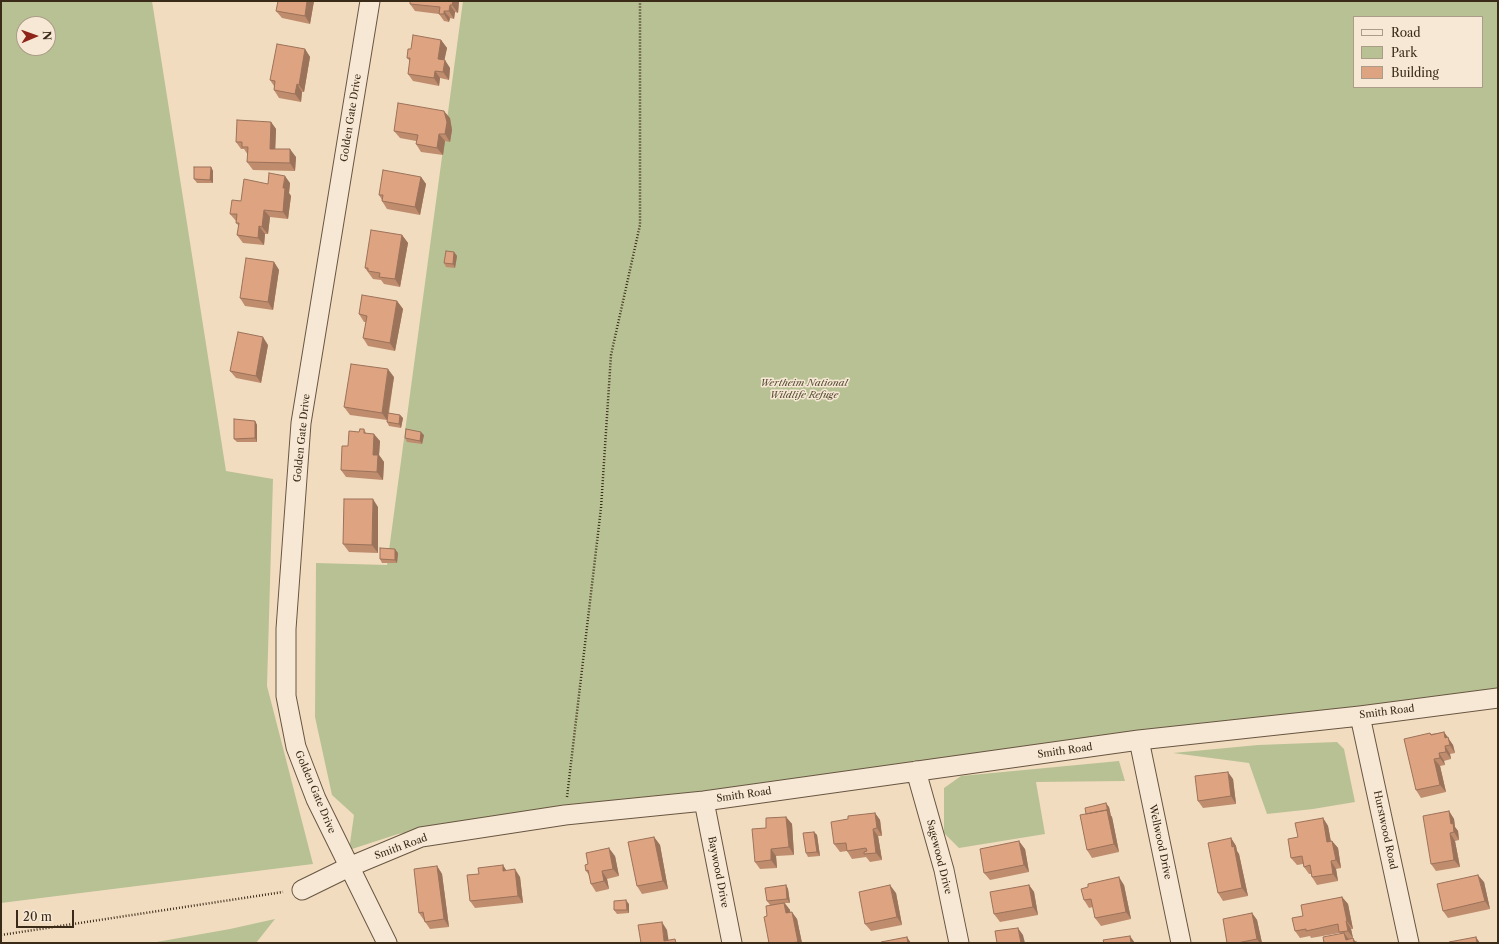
<!DOCTYPE html>
<style>
body{margin:0}
#map{position:relative;width:1499px;height:944px;overflow:hidden;background:#f2dcbf;font-family:"Libre Caslon Text",serif}
canvas{display:block}
.frame{position:absolute;inset:0;border:2px solid #3a2a18;pointer-events:none}
.legend{position:absolute;left:1353px;top:16px;width:130px;height:72px;box-sizing:border-box;background:#f7e8d5;border:1px solid #ab9c89;margin:0;padding:5px 7px;list-style:none;font-size:12px;color:#3a2a18}
.legend li{display:flex;align-items:center;gap:8px;height:20px}
.legend b{width:20px;border:1px solid #ab9c89}
.north{position:absolute;left:16px;top:16px;width:40px;height:40px;box-sizing:border-box;background:#f7e8d5;border:1px solid #ab9c89;border-radius:50%;rotate:88deg;font-size:11px;font-weight:700;line-height:16px;text-align:center;color:#3a2a18}
.north::after{content:'';display:block;margin:auto;width:14px;height:18px;background:#8f2418;clip-path:polygon(50% 0,100% 100%,50% 72%,0 100%)}
.scale{position:absolute;left:16px;top:910px;width:58px;height:18px;box-sizing:border-box;border:2px solid #3a2a18;border-top:0;padding-left:5px;font-size:12px;line-height:14px;white-space:nowrap;color:#3a2a18;-webkit-text-stroke:3px #f7e8d5;paint-order:stroke}
</style>
<div id="map">
<canvas width="1499" height="944"></canvas>
<div class="frame"></div>
<ul class="legend">
<li><b style="height:5px;background:#f7e8d5"></b>Road</li>
<li><b style="height:11px;background:#b8c194"></b>Park</li>
<li><b style="height:11px;background:#dea380"></b>Building</li>
</ul>
<div class="north">N</div>
<div class="scale">20 m</div>
</div>
<script>
const ctx = document.querySelector('canvas').getContext('2d');
ctx.lineJoin = 'round';
function fill(path, color) { ctx.fillStyle = color; ctx.fill(path, 'evenodd'); }
const toPath = rows => new Path2D(rows.map(r => 'M' + r).join(''));
function stroke(path, color, width, dash) { ctx.strokeStyle = color; ctx.lineWidth = width; ctx.lineCap = dash ? 'butt' : 'round'; ctx.setLineDash(dash || []); ctx.stroke(path); }
function write(font, color, halo, rows, align = 'center') {
  ctx.font = font + ' "Libre Caslon Text",serif'; ctx.lineWidth = 3; ctx.setLineDash([]); ctx.textBaseline = 'middle'; ctx.strokeStyle = halo; ctx.fillStyle = color; for (const [text, x, y, turn = 0] of rows) {
    ctx.save(); ctx.translate(x, y); ctx.rotate((+turn || 0) * Math.PI / 180); ctx.textAlign = isNaN(turn) ? turn : align; if (halo) ctx.strokeText(text, 0, 0); ctx.fillText(text, 0, 0); ctx.restore();
  }
}
fill(toPath([
 [1,1,152,1,226,471,273,479,267,686,313,864,1,903],
 [24,24,48,24,48,48,24,48],
 [463,1,1498,1,1498,694,834,775,398,834,349,850,354,815,332,795,315,717,316,563,387,565],
 [1354,17,1482,17,1482,87,1354,87],
 [1337,742,1344,749,1355,802,1313,809,1267,814,1249,763,1173,753,1258,745],
 [1119,761,1125,781,1036,782,1045,834,959,848,944,833,944,788,961,776],
 [275,919,256,943,151,943,230,929]
]), '#b8c194');
const street = toPath([
 [370,1,301,423,286,629,286,696,296,747,316,799,387,943],
 [1360,716,1409,943],
 [1139,740,1181,943],
 [916,771,944,870,959,943],
 [704,801,732,943],
 [302,890,349,867,421,837,565,815,704,801,1139,740,1360,716,1498,698]
]);
stroke(street, '#685642', 21);
stroke(toPath([
 [567,797,601,508,611,355,640,225,640,1],
 [1,935,283,892]
]), '#3a2a18', 2.5, [1, 2]);
stroke(street, '#f7e8d5', 19);
fill(toPath([
 [314,1,310,24,282,18,276,11],
 [459,1,458,13,455,12,454,19,450,18,449,22,444,21,439,14,415,11,410,4],
 [441,40,447,48,444,60,450,68,449,80,440,78,439,86,413,81,408,74,410,61,407,58,411,49],
 [305,49,310,57,304,92,302,92,301,102,279,98,274,90,274,86,270,80],
 [450,118,452,130,450,142,445,141,443,155,421,152,416,144,416,141,400,138,394,131],
 [271,122,276,129,275,149,296,157,295,171,253,170,247,162,248,155,244,149,241,149,236,142],
 [211,167,213,171,213,183,197,183,194,179],
 [421,177,426,184,420,215,387,209,382,201,382,200,379,195],
 [290,183,289,193,291,196,288,219,270,217,268,234,265,234,264,245,243,243,237,235,239,226,236,223,236,221,230,214,241,201,268,184],
 [402,235,408,243,400,287,384,284,381,280,373,279,365,268],
 [454,252,457,256,455,268,446,267,444,263],
 [274,262,279,270,273,310,245,306,240,298],
 [397,301,403,309,395,351,368,346,363,338,366,322,364,322,359,314],
 [268,345,261,383,236,378,230,371],
 [394,377,389,413,400,415,403,418,401,428,389,426,387,422,387,420,350,415,344,407],
 [255,421,257,425,257,442,237,442,234,439],
 [364,429,366,433,380,441,379,455,384,462,383,480,346,477,341,470,348,446,359,432],
 [424,435,422,444,407,442,405,438],
 [378,507,378,553,349,552,343,544],
 [398,553,397,563,382,563,380,559],
 [1444,732,1453,745,1455,753,1450,754,1451,759,1444,761,1445,765,1440,766,1446,792,1421,798,1416,790,1430,733,1431,734],
 [1233,779,1236,804,1203,808,1198,801],
 [1109,807,1111,816,1112,817,1119,852,1092,858,1087,850,1086,814],
 [1449,811,1454,819,1455,827,1458,831,1459,840,1455,841,1460,867,1436,871,1431,864],
 [875,813,880,820,882,836,878,836,882,860,870,862,866,857,852,859,847,851,840,852,834,844],
 [786,817,792,824,794,855,776,856,777,868,760,869,755,862,766,828],
 [1323,818,1328,826,1331,841,1332,841,1338,848,1341,868,1336,869,1338,881,1317,885,1312,877,1311,874,1309,874,1304,867,1303,864,1297,865,1291,858,1298,837],
 [814,832,817,835,820,856,808,857,806,853],
 [654,837,660,845,668,889,642,894,637,886],
 [1231,838,1236,846,1237,851,1239,854,1248,896,1223,901,1218,893],
 [1025,849,1029,872,990,880,984,873],
 [615,856,619,876,607,879,609,889,596,892,591,884,589,875,586,871,588,864],
 [437,866,442,874,449,927,430,929,419,913],
 [506,870,520,877,523,903,475,908,470,901],
 [1484,882,1490,909,1448,918,1443,911],
 [786,885,788,889,790,903,785,903,790,910,790,912,797,919,802,943,769,943,767,916,770,905,767,901],
 [1029,885,1034,892,1038,915,1000,922,994,914],
 [1124,885,1131,919,1101,926,1095,918,1093,907,1089,908,1084,900],
 [896,893,902,925,871,931,865,924],
 [1342,897,1348,904,1353,929,1351,929,1353,938,1356,942,1358,943,1324,943,1340,934,1340,933,1311,938,1310,936,1300,938,1295,931,1303,916],
 [629,904,629,913,617,914,614,910],
 [1252,913,1257,920,1262,943,1227,943]
]), '#bf8c6e');
fill(toPath([
 [307,1,314,1,310,24,305,16],
 [453,1,459,1,458,13,452,5],
 [450,5,455,12,454,19,449,11],
 [444,11,450,18,449,22,444,14],
 [441,40,447,48,443,67,438,59],
 [305,49,310,57,304,92,299,85],
 [445,60,450,68,449,80,443,72],
 [435,71,440,78,439,86,434,78],
 [297,84,302,92,301,102,295,94],
 [444,111,450,118,452,130,450,142,445,134],
 [271,122,276,129,275,157,270,149],
 [439,134,445,141,443,155,437,148],
 [290,149,296,157,295,171,290,163],
 [211,167,213,171,213,183,210,180],
 [285,176,290,183,289,193,291,196,288,219,283,212,283,188],
 [421,177,426,184,420,215,415,207],
 [264,210,270,217,268,234,262,227],
 [259,226,265,234,264,245,258,238],
 [402,235,408,243,400,287,395,279],
 [454,252,457,256,455,268,453,264],
 [274,262,279,270,273,310,268,302],
 [397,301,403,309,395,351,390,343],
 [263,337,268,345,261,383,256,376],
 [388,369,394,377,387,420,382,413],
 [400,415,403,418,401,428,399,424],
 [255,421,257,425,257,442,255,438],
 [421,432,424,435,422,444,420,441],
 [374,434,380,441,379,455,384,462,383,480,377,472,373,455],
 [373,499,378,507,378,553,372,545],
 [395,549,398,553,397,563,395,560],
 [1444,732,1453,745,1455,753,1445,738],
 [1445,746,1450,754,1451,759,1446,752],
 [1439,753,1444,761,1445,765,1440,758],
 [1434,759,1440,766,1446,792,1440,785],
 [1228,772,1233,779,1236,804,1231,796],
 [1106,803,1109,807,1111,816,1108,812],
 [1107,810,1112,817,1119,852,1114,844],
 [1449,811,1454,819,1455,827,1458,831,1459,840,1454,832,1451,824],
 [875,813,880,820,882,836,877,828],
 [786,817,792,824,794,855,789,847],
 [1323,818,1328,826,1332,849,1327,842],
 [873,829,878,836,882,860,876,853],
 [814,832,817,835,820,856,817,852],
 [1450,833,1455,841,1460,867,1454,860],
 [654,837,660,845,668,889,663,881],
 [1231,838,1236,846,1237,851,1239,854,1248,896,1242,888],
 [1019,841,1025,849,1029,872,1024,865],
 [1332,841,1338,848,1341,868,1336,860],
 [609,848,615,856,619,876,613,869],
 [771,849,776,856,777,868,771,860],
 [1331,861,1336,869,1338,881,1333,874],
 [503,865,508,873,503,871],
 [437,866,442,874,449,927,444,919],
 [515,869,520,877,523,903,518,896],
 [602,871,607,879,609,889,604,881],
 [1478,875,1484,882,1490,909,1485,901],
 [1119,877,1124,885,1131,919,1126,912],
 [786,885,788,889,790,903,787,899],
 [890,885,896,893,902,925,897,917],
 [1029,885,1034,892,1038,915,1033,907],
 [1342,897,1348,904,1353,929,1347,921],
 [626,900,629,904,629,913,627,910],
 [784,903,790,910,791,920,786,913],
 [792,912,797,919,802,943,799,943,798,942],
 [1252,913,1257,920,1262,943,1260,943,1257,939],
 [1346,921,1351,929,1353,938,1348,931],
 [662,922,667,930,669,943,664,941],
 [1018,928,1023,935,1025,943,1021,943],
 [1344,933,1349,940,1346,940],
 [1130,936,1135,943,1131,943],
 [907,937,911,943,908,943],
 [1476,937,1480,943,1477,943]
]), '#9b725a');
const building = toPath([
 [278,1,307,1,305,16,276,11,278,1],
 [410,1,453,1,452,5,450,5,449,11,444,11,444,14,439,14,440,7,410,4,410,1],
 [413,35,441,40,438,59,445,60,443,72,435,71,434,78,408,74,410,58,407,58,408,49,411,49,413,35],
 [277,44,305,49,299,85,297,84,295,94,274,90,275,81,270,80,277,44],
 [398,103,444,111,447,122,445,134,439,134,437,148,416,144,418,135,394,131,398,103],
 [237,120,271,122,270,149,290,149,290,163,247,162,248,147,242,147,242,142,236,142,237,120],
 [194,167,211,167,210,180,194,179,194,167],
 [383,170,421,177,415,207,382,201,383,195,379,195,383,170],
 [269,173,285,176,283,188,285,188,283,212,264,210,262,227,259,226,258,238,237,235,239,223,236,223,237,214,230,214,232,200,241,201,244,179,268,184,269,173],
 [371,230,402,235,395,279,379,277,380,273,368,271,368,268,365,268,371,230],
 [446,251,454,252,453,264,444,263,446,251],
 [246,258,274,262,268,302,240,298,246,258],
 [362,295,397,301,390,343,363,338,367,316,359,314,362,295],
 [238,332,263,337,256,376,230,371,238,332],
 [351,364,388,369,382,413,344,407,351,364],
 [388,413,400,415,399,424,387,422,388,413],
 [234,419,255,421,255,438,234,439,234,419],
 [360,429,364,429,364,433,374,434,373,455,378,455,377,472,341,470,342,446,348,446,349,431,359,432,360,429],
 [406,429,421,432,420,441,405,438,406,429],
 [344,499,373,499,372,545,343,544,344,499],
 [380,548,395,549,395,560,380,559,380,548],
 [1444,732,1445,738,1448,737,1450,745,1445,746,1446,752,1439,753,1440,758,1434,759,1440,785,1416,790,1404,739,1430,733,1431,735,1444,732],
 [1228,772,1231,796,1198,801,1195,776,1228,772],
 [1106,803,1108,812,1107,810,1086,814,1085,808,1106,803],
 [1107,810,1114,844,1087,850,1080,815,1107,810],
 [1449,811,1451,824,1453,823,1454,832,1450,833,1454,860,1431,864,1423,816,1449,811],
 [875,813,877,828,873,829,876,853,864,854,864,852,867,851,866,848,847,851,846,843,834,844,831,822,848,819,848,816,875,813],
 [786,817,789,847,771,849,771,860,755,862,752,829,766,828,766,818,786,817],
 [1323,818,1327,842,1332,841,1336,860,1331,861,1333,874,1312,877,1310,865,1304,867,1302,856,1291,858,1288,839,1298,837,1295,823,1323,818],
 [814,832,817,852,806,853,803,833,814,832],
 [654,837,663,881,637,886,628,842,654,837],
 [1231,838,1232,847,1234,846,1242,888,1218,893,1208,843,1231,838],
 [1019,841,1024,865,984,873,980,849,1019,841],
 [609,848,613,869,602,871,604,881,591,884,588,870,586,871,585,865,588,864,586,853,609,848],
 [503,865,503,871,515,869,518,896,470,901,467,875,479,874,478,868,503,865],
 [437,866,444,919,425,922,423,912,419,913,414,869,437,866],
 [1478,875,1485,901,1443,911,1437,884,1478,875],
 [1119,877,1126,912,1095,918,1091,899,1084,900,1081,889,1088,887,1088,884,1119,877],
 [786,885,787,899,767,901,765,888,786,885],
 [890,885,897,917,865,924,859,892,890,885],
 [1029,885,1033,907,994,914,990,892,1029,885],
 [1342,897,1347,921,1346,921,1348,931,1339,932,1338,924,1306,931,1306,929,1295,931,1292,918,1303,916,1301,905,1342,897],
 [626,900,627,910,614,910,614,901,626,900],
 [784,903,786,913,792,912,798,942,790,943,769,943,764,917,767,916,766,906,784,903],
 [1252,913,1257,939,1237,943,1227,943,1223,919,1252,913],
 [662,922,664,941,675,939,676,943,641,943,638,925,662,922],
 [1018,928,1021,943,997,943,995,931,1018,928],
 [1344,933,1346,940,1353,938,1354,942,1357,942,1358,943,1324,943,1323,937,1344,933],
 [1130,936,1131,943,1104,943,1103,940,1130,936],
 [907,937,908,943,881,943,881,942,907,937],
 [1476,937,1477,943,1449,943,1449,942,1476,937]
]);
fill(building, '#dea380');
stroke(building, '#9b725a', 1);
write('10px', '#3a2a18', '#f7e8d5', [
 ["Golden Gate Drive",351,118,-81],
 ["Golden Gate Drive",302,438,-84],
 ["Smith Road",1387,712,-7],
 ["Smith Road",1065,751,-8],
 ["Golden Gate Drive",315,792,67],
 ["Smith Road",744,795,-8],
 ["Hurstwood Road",1385,830,78],
 ["Wellwood Drive",1160,842,78],
 ["Smith Road",401,847,-20],
 ["Sagewood Drive",939,857,76],
 ["Baywood Drive",718,872,79]
]);
write('italic 10px', '#5a5037', '#f7e8d5', [
 ["Wertheim National",804,383],
 ["Wildlife Refuge",804,395]
]);
</script>
